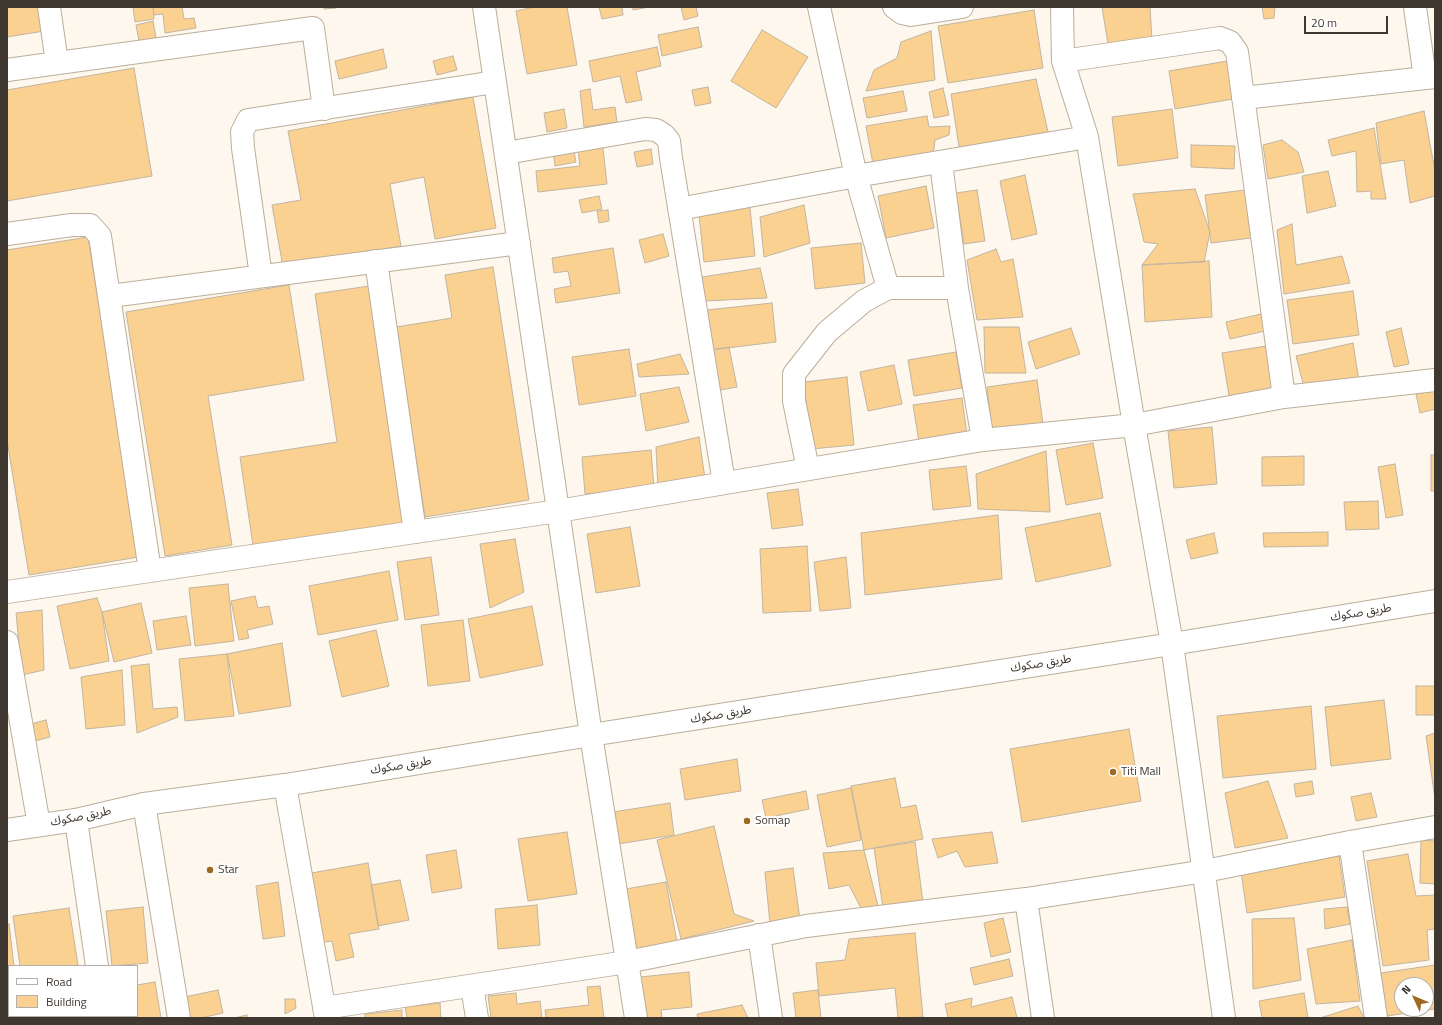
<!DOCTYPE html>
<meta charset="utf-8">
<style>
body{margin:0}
#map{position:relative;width:1442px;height:1025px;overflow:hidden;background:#fdf7ee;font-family:"Titillium Web",sans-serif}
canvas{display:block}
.frame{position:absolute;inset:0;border:8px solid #3e3830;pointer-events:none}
.legend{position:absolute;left:8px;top:965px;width:130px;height:52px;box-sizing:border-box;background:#fff;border:1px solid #b2afac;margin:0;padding:5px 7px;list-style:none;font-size:12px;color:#3e3830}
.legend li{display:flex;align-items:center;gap:8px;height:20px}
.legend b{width:20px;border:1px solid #b2afac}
.north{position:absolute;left:1394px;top:977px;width:40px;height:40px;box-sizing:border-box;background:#fff;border:1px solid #b2afac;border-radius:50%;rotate:314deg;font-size:11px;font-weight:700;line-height:16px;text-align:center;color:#3e3830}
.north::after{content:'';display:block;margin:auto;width:14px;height:18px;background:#9e6a21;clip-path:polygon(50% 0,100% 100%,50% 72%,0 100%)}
.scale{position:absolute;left:1304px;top:16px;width:84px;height:18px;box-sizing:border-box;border:2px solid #3e3830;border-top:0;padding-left:5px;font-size:12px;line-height:14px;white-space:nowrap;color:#3e3830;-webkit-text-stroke:3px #fff;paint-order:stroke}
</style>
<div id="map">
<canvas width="1442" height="1025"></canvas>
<div class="frame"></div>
<ul class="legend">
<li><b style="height:5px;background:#fff"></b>Road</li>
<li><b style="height:11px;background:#fbd192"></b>Building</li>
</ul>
<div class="north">N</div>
<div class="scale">20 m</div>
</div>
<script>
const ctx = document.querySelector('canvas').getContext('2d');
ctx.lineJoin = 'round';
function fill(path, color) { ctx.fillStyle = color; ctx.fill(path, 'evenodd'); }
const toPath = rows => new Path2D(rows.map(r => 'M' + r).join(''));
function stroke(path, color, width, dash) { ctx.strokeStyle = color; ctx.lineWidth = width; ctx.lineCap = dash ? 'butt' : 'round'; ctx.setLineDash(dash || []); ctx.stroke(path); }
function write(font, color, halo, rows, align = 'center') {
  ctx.font = font + ' "Titillium Web","Noto Sans Arabic",sans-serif'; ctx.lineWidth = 4; ctx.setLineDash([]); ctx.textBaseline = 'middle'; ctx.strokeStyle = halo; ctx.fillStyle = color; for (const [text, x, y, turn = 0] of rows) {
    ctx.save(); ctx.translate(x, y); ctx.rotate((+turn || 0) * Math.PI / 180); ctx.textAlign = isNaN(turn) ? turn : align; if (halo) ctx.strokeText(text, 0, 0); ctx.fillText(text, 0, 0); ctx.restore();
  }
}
const building = toPath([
 [7,7,41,7,44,31,7,37,7,7],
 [133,7,153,7,154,19,135,22,133,7],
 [153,7,182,7,184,19,194,18,196,28,165,33,163,14,154,15,153,7],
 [324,7,336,7,336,8,324,9,324,7],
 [535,7,567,7,577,65,527,74,516,11,535,7],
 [599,7,622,7,623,15,602,19,599,7],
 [633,7,649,7,633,10,633,7],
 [681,7,696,7,698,16,684,20,681,7],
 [1102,7,1150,7,1152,40,1108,44,1102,7],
 [1262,7,1275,7,1274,18,1264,19,1262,7],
 [1034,10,1043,68,948,83,938,26,1034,10],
 [153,21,156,38,139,41,136,25,153,21],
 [698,27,702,47,662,56,658,35,698,27],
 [762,30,808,57,776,108,731,81,762,30],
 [931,31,935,80,866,91,874,70,897,58,901,42,931,31],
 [657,47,661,66,636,72,642,100,626,103,620,76,593,82,589,61,657,47],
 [383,49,387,68,339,79,335,61,383,49],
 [453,56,457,70,437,75,433,61,453,56],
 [1227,61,1233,99,1175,109,1169,71,1227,61],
 [134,68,152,176,7,201,7,90,134,68],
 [1036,79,1049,136,959,147,951,94,1036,79],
 [708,87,711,103,695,106,692,90,708,87],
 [943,88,949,115,934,118,929,92,943,88],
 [590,89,593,110,615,107,617,122,584,127,580,91,590,89],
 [903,91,907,111,867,118,863,98,903,91],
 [473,97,496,228,435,239,424,177,390,184,401,246,283,267,272,205,301,200,288,131,473,97],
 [564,109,567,128,547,132,544,113,564,109],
 [1172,109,1178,158,1118,166,1112,117,1172,109],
 [1424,111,1435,171,1435,196,1410,203,1404,160,1381,164,1376,123,1424,111],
 [927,116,929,127,950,126,949,135,935,140,933,157,873,164,866,126,927,116],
 [1374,128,1386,199,1371,199,1371,191,1357,192,1356,151,1332,156,1328,140,1374,128],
 [602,140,607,184,538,192,536,171,580,166,577,143,602,140],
 [1282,140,1298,152,1304,172,1268,179,1263,145,1282,140],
 [1191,145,1235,146,1234,169,1191,167,1191,145],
 [573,146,576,162,555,166,553,150,573,146],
 [651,149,653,164,637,167,634,152,651,149],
 [1328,171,1336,206,1307,213,1302,176,1328,171],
 [1025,175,1037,234,1012,240,1000,181,1025,175],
 [926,186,934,228,886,238,878,196,926,186],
 [1195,189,1210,232,1204,262,1142,265,1158,244,1144,242,1133,194,1195,189],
 [977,190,985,241,964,244,956,193,977,190],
 [1245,190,1251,238,1211,243,1205,195,1245,190],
 [599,196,602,209,582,213,579,200,599,196],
 [749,199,755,256,704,262,698,205,749,199],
 [804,205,810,243,764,257,760,217,804,205],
 [608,210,609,221,599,223,597,211,608,210],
 [1292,224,1296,265,1342,256,1350,283,1284,294,1277,230,1292,224],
 [663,234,669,256,645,263,639,240,663,234],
 [88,237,139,557,29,575,7,440,7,250,88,237],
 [861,243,865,283,815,289,811,248,861,243],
 [613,248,620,293,556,303,554,289,571,286,568,271,554,273,552,258,613,248],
 [996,249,1001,262,1013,259,1023,317,977,320,967,260,996,249],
 [1209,261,1212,317,1145,322,1142,265,1209,261],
 [493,267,529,500,425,517,396,327,452,318,445,275,493,267],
 [760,268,767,298,705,301,702,277,760,268],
 [289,285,304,380,208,396,232,545,165,556,126,312,289,285],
 [369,286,405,529,254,552,240,457,337,442,315,294,369,286],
 [1353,291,1359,335,1293,344,1287,300,1353,291],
 [772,303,776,342,711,350,707,310,772,303],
 [1261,314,1265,331,1230,339,1226,322,1261,314],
 [984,327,1019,327,1026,373,985,373,984,327],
 [1071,328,1080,354,1036,369,1028,342,1071,328],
 [1401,328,1409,364,1394,367,1386,332,1401,328],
 [1353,343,1359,381,1304,387,1296,356,1353,343],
 [1273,345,1280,387,1229,396,1222,353,1273,345],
 [729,347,737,387,715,391,711,350,729,347],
 [629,349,636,396,579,405,572,357,629,349],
 [956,352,962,388,914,396,908,360,956,352],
 [680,354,689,374,639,377,637,364,680,354],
 [894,365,902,404,868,411,860,372,894,365],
 [847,377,854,445,811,449,804,382,847,377],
 [1037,380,1043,424,992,431,987,387,1037,380],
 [679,387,689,422,646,431,640,394,679,387],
 [1435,390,1435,409,1420,413,1416,394,1435,390],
 [962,398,967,435,919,442,913,405,962,398],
 [1212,427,1217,484,1174,488,1168,431,1212,427],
 [699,437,705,479,658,490,656,447,699,437],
 [1093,443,1103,498,1066,505,1056,450,1093,443],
 [651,450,654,488,585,494,582,457,651,450],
 [1046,451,1050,512,978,509,976,474,1046,451],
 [1431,455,1435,455,1435,491,1431,491,1431,455],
 [1304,456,1304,485,1262,486,1262,457,1304,456],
 [1395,464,1403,515,1386,518,1378,467,1395,464],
 [966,466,971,506,933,510,929,470,966,466],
 [798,489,803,525,772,529,767,493,798,489],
 [1378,501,1379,529,1346,530,1344,502,1378,501],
 [1100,513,1111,566,1036,582,1025,528,1100,513],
 [998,515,1002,579,865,595,861,533,998,515],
 [630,527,640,586,596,593,587,534,630,527],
 [1328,532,1328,546,1264,547,1263,533,1328,532],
 [1214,533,1218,553,1191,559,1186,540,1214,533],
 [515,539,524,592,490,608,480,544,515,539],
 [807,546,811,611,763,613,760,549,807,546],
 [431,557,439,615,405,620,397,562,431,557],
 [846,557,851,608,820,611,814,562,846,557],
 [389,571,398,620,318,635,309,586,389,571],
 [228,584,234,641,195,646,189,588,228,584],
 [255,596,258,608,269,606,273,624,247,630,249,638,239,640,231,601,255,596],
 [97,598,102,612,109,661,70,669,57,606,97,598],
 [141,603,152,653,114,662,102,612,141,603],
 [532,606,543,665,480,678,468,619,532,606],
 [42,610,44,670,22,675,16,613,42,610],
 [186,616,191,645,157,650,153,621,186,616],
 [463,620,470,681,428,686,421,625,463,620],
 [376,630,389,686,342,697,329,641,376,630],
 [282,643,291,706,239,714,227,654,282,643],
 [227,654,234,716,185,721,179,659,227,654],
 [149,664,153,709,177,707,178,717,137,733,131,666,149,664],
 [122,670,125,725,86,729,81,677,122,670],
 [1416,686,1435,686,1435,715,1416,715,1416,686],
 [1384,700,1391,759,1331,766,1325,707,1384,700],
 [1311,706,1316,769,1223,778,1217,716,1311,706],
 [46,720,50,737,35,741,31,724,46,720],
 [1129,729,1141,801,1022,822,1010,749,1129,729],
 [1435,733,1435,799,1426,736,1435,733],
 [737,759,741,791,685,800,680,769,737,759],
 [895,778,901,808,916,805,923,839,864,850,851,786,895,778],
 [1268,781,1288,838,1235,848,1225,793,1268,781],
 [1312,781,1314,794,1296,797,1294,784,1312,781],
 [851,788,861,840,827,847,817,795,851,788],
 [806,791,809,809,766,818,762,800,806,791],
 [1371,793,1377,817,1356,821,1351,797,1371,793],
 [670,803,674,835,618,844,613,812,670,803],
 [714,826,734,914,754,921,681,939,657,840,714,826],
 [567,832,577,894,528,901,518,839,567,832],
 [992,832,998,863,965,867,957,851,938,858,932,839,992,832],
 [1421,840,1435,841,1435,884,1420,883,1421,840],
 [915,842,923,902,883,908,874,848,915,842],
 [456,850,462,888,432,893,426,855,456,850],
 [864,850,879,910,863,912,849,885,829,889,823,853,864,850],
 [1408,854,1416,896,1435,895,1435,929,1427,930,1429,960,1383,966,1367,861,1408,854],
 [1339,856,1345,897,1247,913,1241,872,1339,856],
 [368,863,379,929,349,934,354,957,336,961,332,941,318,943,306,874,368,863],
 [793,868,800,920,770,924,765,872,793,868],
 [400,880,409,920,378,926,371,885,400,880],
 [278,882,285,936,263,939,256,886,278,882],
 [666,882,677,942,636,950,626,889,666,882],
 [537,905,540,945,498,949,495,909,537,905],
 [143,907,148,963,112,966,106,911,143,907],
 [1347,907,1350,924,1325,929,1324,909,1347,907],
 [69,908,78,965,70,966,20,966,13,916,69,908],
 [1003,918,1011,952,991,957,984,923,1003,918],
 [1294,918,1301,980,1253,989,1252,919,1294,918],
 [9,924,14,966,9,966,9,988,7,988,7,925,9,924],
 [915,933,923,1017,898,1018,895,988,819,996,816,963,845,960,849,939,915,933],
 [1352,940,1360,1001,1316,1004,1307,949,1352,940],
 [1009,959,1013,976,974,985,970,968,1009,959],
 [1435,965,1435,1009,1387,1016,1381,973,1435,965],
 [1402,985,1426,985,1426,1009,1402,1009,1402,985],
 [689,972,692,1007,661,1010,662,1018,643,1018,640,977,689,972],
 [155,982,161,1018,122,1018,122,1016,137,1016,137,985,155,982],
 [600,986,604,1018,546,1018,545,1010,589,1005,587,987,600,986],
 [218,990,223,1013,201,1018,184,1018,180,998,218,990],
 [818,990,821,1018,796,1018,793,993,818,990],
 [516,993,517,1004,540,1001,542,1018,491,1018,488,996,516,993],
 [1304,993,1308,1018,1262,1018,1259,1001,1304,993],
 [7,994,9,994,9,1016,26,1016,26,1018,7,1018,7,994],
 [1012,997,1017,1018,948,1018,945,1004,972,998,971,1007,1012,997],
 [285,999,295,999,296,1008,285,1014,285,999],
 [440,1003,441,1018,407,1018,405,1007,440,1003],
 [742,1005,748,1018,698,1018,697,1014,742,1005],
 [1358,1006,1364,1018,1320,1018,1358,1006],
 [402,1010,402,1018,365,1018,365,1014,402,1010],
 [247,1015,247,1018,234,1018,247,1015]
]);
fill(building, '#fbd192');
stroke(building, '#c2b49f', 1);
const street = toPath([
 [49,7,57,63],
 [484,7,591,735,636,1018],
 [819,7,856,176,888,288],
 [894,7,902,13,911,15,962,7],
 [1062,7,1063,61,1087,137,1134,425,1172,644,1224,1018],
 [1415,7,1425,78],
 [1063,61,1220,38,1230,42,1237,52,1284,397],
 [7,70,313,28,324,109],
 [1243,98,1435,77],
 [506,153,645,129,656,130,664,135,669,141,671,158,724,483],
 [941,163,957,288,983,440],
 [679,209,856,176,1087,137],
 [7,234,72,225,90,225,100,236,150,571],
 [376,261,415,532],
 [261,276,243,148,242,132,248,120,495,82],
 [110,296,519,243],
 [808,469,794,401,794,374,827,332,864,301,888,288,957,288],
 [7,592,558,511,983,440,1134,425,1284,397,1435,380],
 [7,642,39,825],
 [285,785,326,1018],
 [144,804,179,1018],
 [76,820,97,966],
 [1350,842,1376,1018],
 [1026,899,1043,1018],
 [759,935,771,1018],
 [472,986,477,1018],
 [324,1008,627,962,806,926,1026,899,1205,871,1350,842,1435,827],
 [105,1016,105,1018]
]);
const secondary = toPath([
 [7,830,76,820,144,804,285,785,591,735,1172,644,1435,601]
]);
stroke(street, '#bcae9a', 24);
stroke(secondary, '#bcae9a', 24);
stroke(street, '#fff', 22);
stroke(secondary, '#fff', 22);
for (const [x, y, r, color] of [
 [1113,772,4,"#9e6a21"],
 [747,821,4,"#9e6a21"],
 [210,870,4,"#9e6a21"]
]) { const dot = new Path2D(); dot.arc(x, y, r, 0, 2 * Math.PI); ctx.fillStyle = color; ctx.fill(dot); stroke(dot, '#fff', 1.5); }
write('12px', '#3e3830', '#fff', [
 ["طريق صكوك",1361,613,-9],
 ["طريق صكوك",1041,664,-9],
 ["طريق صكوك",721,715,-9],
 ["طريق صكوك",401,766,-9],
 ["طريق صكوك",81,817,-11]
]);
write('12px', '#3e3830', '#fff', [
 ["Titi Mall",1121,772],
 ["Somap",755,821],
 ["Star",218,870]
], 'left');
</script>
